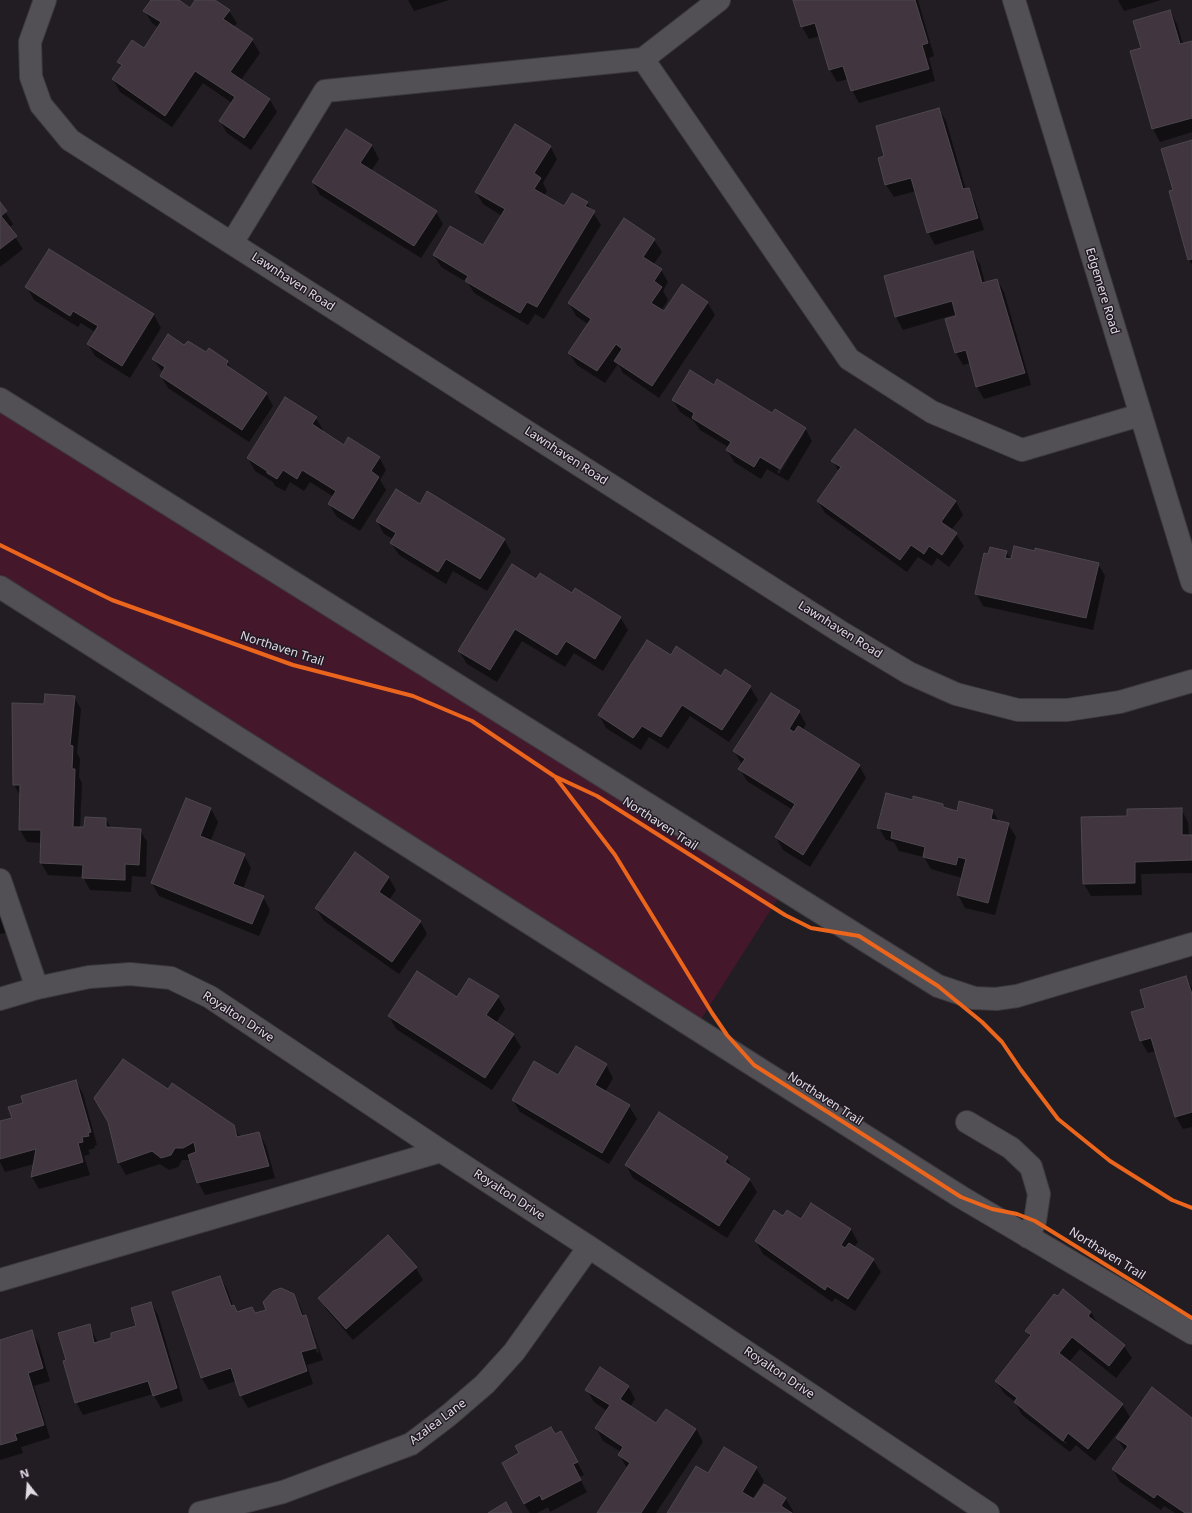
<!DOCTYPE html>
<style>
body{margin:0}
#map{position:relative;width:1192px;height:1513px;overflow:hidden;background:#211d22;font-family:"Noto Sans",sans-serif}
canvas{display:block}
.north{position:absolute;left:8px;top:1465px;width:40px;height:40px;-webkit-text-stroke:3px #221a25;paint-order:stroke;rotate:343deg;font-size:11px;font-weight:700;line-height:16px;text-align:center;color:#e1dce4}
.north::after{content:'';display:block;margin:auto;width:14px;height:18px;background:#e1dce4;clip-path:polygon(50% 0,100% 100%,50% 72%,0 100%)}
</style>
<div id="map">
<canvas width="1192" height="1513"></canvas>
<div class="north">N</div>
</div>
<script>
const ctx = document.querySelector('canvas').getContext('2d');
ctx.lineJoin = 'round';
function fill(path, color) { ctx.fillStyle = color; ctx.fill(path, 'evenodd'); }
const toPath = rows => new Path2D(rows.map(r => 'M' + r).join(''));
function stroke(path, color, width, dash) { ctx.strokeStyle = color; ctx.lineWidth = width; ctx.lineCap = dash ? 'butt' : 'round'; ctx.setLineDash(dash || []); ctx.stroke(path); }
function write(font, color, halo, rows, align = 'center') {
  ctx.font = font + ' "Noto Sans",sans-serif'; ctx.lineWidth = 3; ctx.setLineDash([]); ctx.textBaseline = 'middle'; ctx.strokeStyle = halo; ctx.fillStyle = color; for (const [text, x, y, turn = 0] of rows) {
    ctx.save(); ctx.translate(x, y); ctx.rotate((+turn || 0) * Math.PI / 180); ctx.textAlign = isNaN(turn) ? turn : align; if (halo) ctx.strokeText(text, 0, 0); ctx.fillText(text, 0, 0); ctx.restore();
  }
}
fill(toPath([
 [0,388,786,886,691,1035,0,597]
]), '#44172b');
fill(toPath([
 [152,0,177,0,191,9,197,0,214,0,229,11,237,23,234,27,252,40,260,53,241,80,270,100,277,112,251,150,227,133,220,121,232,103,203,83,172,127,120,92,113,79,121,67,118,62,144,49,159,28,152,23,145,11],
 [408,0,449,0,414,11],
 [794,0,918,0,934,56,929,58,935,81,859,103,852,90,848,79,837,82,830,70,820,36,809,39,802,27],
 [1118,0,1161,0,1124,11],
 [1170,11,1177,24,1183,44,1192,42,1192,132,1160,142,1153,129,1131,52,1142,48],
 [939,109,946,121,966,190,968,189,975,202,984,230,935,245,928,232,916,191,894,197,886,185,879,159,886,157],
 [346,130,372,146,379,159,371,171,436,212,443,224,421,258,320,195,313,182],
 [1192,141,1192,265,1189,260,1170,192,1174,191],
 [550,146,557,159,543,183,547,191,544,196,564,208,587,203,601,225,544,319,535,314,528,325,474,293,468,283,441,267,434,255,484,246,502,216,483,204,476,192],
 [0,204,13,224,9,228,23,249,0,267],
 [654,240,662,252,653,265,661,270,668,282,663,291,668,300,661,311,664,313,707,302,715,315,659,398,623,373,618,364,605,383,577,365,569,353,588,324,576,316,569,303],
 [50,250,154,315,161,328,130,378,95,356,88,344,95,332,81,323,78,327,34,300,27,287],
 [972,252,980,264,985,283,997,280,1004,292,1031,385,984,399,977,387,971,363,963,365,956,353,946,320,957,317,956,314,903,330,896,317,885,277],
 [184,346,227,362,232,370,266,393,273,406,249,442,168,388,161,376,163,373,153,359],
 [714,386,805,428,812,441,788,481,767,469,761,479,734,462,727,450,728,447,700,430,694,421,680,412,673,400],
 [801,433,804,433,779,474,777,472],
 [316,418,323,430,322,432,344,446,379,457,386,470,380,480,386,490,360,531,337,517,329,504,334,497,310,482,304,491,290,482,285,491,275,486,273,482,255,471,248,458],
 [855,430,956,502,963,515,951,530,956,534,964,546,949,567,937,558,932,566,918,557,907,572,825,513,818,501,839,472,833,461],
 [420,505,504,539,511,552,487,591,453,571,446,584,399,555,391,543,393,539,384,534,377,521],
 [1006,551,1011,560,1098,564,1105,576,1093,630,983,606,976,593,989,555],
 [537,580,572,594,620,617,628,630,603,671,574,653,565,667,522,641,497,682,467,664,459,651],
 [671,656,721,677,750,687,758,700,729,742,690,716,668,749,649,737,641,750,606,728,599,715],
 [74,697,81,709,77,753,80,759,79,777,82,783,80,828,85,828,106,819,111,828,140,830,147,842,146,877,132,876,131,892,90,890,83,877,48,875,41,863,41,843,27,842,20,830,21,797,14,785,45,705],
 [799,712,806,724,803,730,859,765,866,778,810,867,783,850,776,837,793,810,747,781,740,769,742,764,734,751],
 [186,799,211,809,218,822,210,842,244,855,251,868,243,889,263,897,270,910,259,936,159,896,152,883],
 [913,802,943,805,945,809,957,812,960,802,993,811,999,822,1008,824,1016,837,995,915,965,908,958,895,962,878,931,869,924,857,899,851,894,842,886,840,879,828],
 [1181,809,1188,822,1189,836,1192,836,1192,873,1141,874,1142,895,1091,896,1084,884,1128,817],
 [355,854,389,878,396,890,389,900,420,921,427,934,399,974,324,921,316,908],
 [0,914,6,933,0,934],
 [1186,977,1192,988,1192,1127,1183,1129,1176,1117,1156,1051,1148,1053,1141,1041,1146,1009],
 [498,997,505,1009,496,1023,513,1034,521,1047,492,1090,396,1029,389,1016,457,998],
 [606,1065,613,1078,605,1092,629,1106,637,1119,609,1164,520,1112,513,1100,559,1077],
 [76,1081,83,1094,97,1145,94,1146,95,1148,88,1150,90,1154,84,1156,90,1175,39,1189,32,1177,34,1164,5,1172,0,1162,0,1122,13,1118,25,1104],
 [168,1091,233,1126,240,1137,259,1133,266,1146,275,1178,205,1195,198,1182,191,1160,182,1160,178,1167,169,1170,160,1164,126,1175,119,1163,109,1122],
 [727,1158,734,1170,749,1179,757,1192,727,1238,633,1178,626,1165],
 [784,1218,851,1229,858,1242,854,1247,873,1260,881,1272,855,1311,835,1298,832,1302,763,1254,756,1241],
 [416,1268,423,1280,353,1340,327,1310,319,1298],
 [220,1277,227,1289,233,1306,238,1313,255,1314,267,1311,294,1295,301,1308,304,1317,305,1316,312,1329,323,1360,307,1365,313,1384,248,1408,241,1396,236,1381,209,1390,201,1377],
 [309,1328,311,1328,319,1352,317,1353],
 [151,1303,158,1315,183,1401,161,1408,153,1394,83,1415,76,1402,68,1361,89,1325,98,1343,113,1339,137,1326],
 [1091,1312,1098,1325,1124,1346,1132,1358,1116,1378,1080,1349,1069,1362,1122,1404,1130,1417,1095,1461,1076,1445,1070,1452,1022,1415,1015,1402,1004,1393,996,1381,1030,1337,1027,1331],
 [1023,1408,1067,1443,1066,1444,1023,1411],
 [31,1331,39,1344,50,1381,34,1386,50,1438,21,1447,23,1453,0,1460,0,1341],
 [628,1386,635,1399,630,1407,656,1424,696,1429,703,1442,656,1513,598,1513,627,1468,619,1455,621,1452,603,1441,596,1428,607,1411,594,1402,587,1390],
 [1192,1419,1192,1513,1175,1513,1164,1506,1161,1510,1120,1482,1113,1469,1125,1451,1117,1438],
 [554,1436,568,1445,584,1475,579,1477,587,1492,550,1512,548,1507,537,1513,530,1513,524,1504],
 [724,1448,756,1468,764,1481,752,1499,754,1501,764,1486,786,1499,793,1511,792,1513,668,1513,708,1474]
]), '#0007');
const building = toPath([
 [151,0,179,0,190,8,195,0,215,0,230,10,223,19,253,39,230,72,270,99,244,138,219,121,235,97,195,71,165,116,112,79,122,65,117,62,132,40,144,48,161,22,143,11,151,0],
 [793,0,915,0,928,43,922,45,929,69,851,91,843,66,829,70,815,23,801,27,793,0],
 [1170,10,1180,44,1192,41,1192,118,1152,129,1130,51,1141,48,1133,21,1170,10],
 [939,108,963,189,969,188,978,218,927,233,911,178,885,185,878,158,884,156,876,126,939,108],
 [515,124,551,146,534,173,541,178,534,189,564,206,572,193,588,202,585,206,595,211,537,307,527,302,520,313,465,281,468,276,433,255,450,226,483,245,505,209,475,192,515,124],
 [346,129,372,145,360,163,437,211,414,246,312,182,346,129],
 [1192,140,1192,259,1188,260,1169,191,1173,190,1161,149,1192,140],
 [0,202,7,211,1,216,17,236,0,249,0,202],
 [624,218,655,239,643,257,662,269,654,281,662,287,651,303,664,311,682,284,708,302,652,386,614,361,622,349,616,344,597,371,568,353,591,319,568,303,624,218],
 [49,249,154,314,122,366,87,344,98,326,73,311,70,316,25,287,49,249],
 [973,251,982,283,997,279,1025,373,976,387,966,350,955,353,945,319,956,316,952,301,895,317,884,276,973,251],
 [168,334,184,345,188,341,206,352,209,348,228,361,226,365,267,393,242,430,160,376,165,367,152,359,168,334],
 [690,370,714,385,717,379,772,413,775,409,806,428,780,469,760,457,754,467,726,450,731,442,692,418,694,413,672,400,690,370],
 [285,397,317,417,312,424,344,445,348,437,380,457,371,471,379,477,353,519,328,504,336,491,302,470,297,479,283,470,277,479,267,473,267,471,247,458,285,397],
 [855,429,956,501,941,522,957,533,942,555,929,546,924,554,911,545,900,560,817,501,841,467,831,461,855,429],
 [396,489,420,504,427,491,505,539,480,579,446,559,438,572,390,543,396,533,376,521,396,489],
 [1014,546,1035,551,1035,548,1099,563,1086,618,975,594,984,553,988,554,990,547,1007,551,1005,558,1011,559,1014,546],
 [512,564,536,579,540,573,572,593,575,588,621,617,595,659,566,641,557,655,515,629,490,670,458,651,512,564],
 [647,640,671,655,676,646,721,676,725,669,751,686,722,730,682,705,661,737,642,726,633,738,598,715,647,640],
 [771,693,800,711,789,729,794,732,798,726,860,765,803,855,775,837,795,804,738,769,745,759,733,751,771,693],
 [45,694,75,696,70,745,73,746,72,769,75,769,73,827,84,827,85,817,106,818,106,827,141,829,139,865,125,864,125,880,82,878,83,865,40,863,41,830,19,830,20,785,13,785,12,703,44,704,45,694],
 [886,793,913,800,913,796,943,804,943,807,957,811,959,801,993,810,991,819,1009,823,988,903,957,895,966,859,958,857,956,865,923,857,925,847,891,838,892,831,877,828,886,793],
 [186,798,211,808,200,836,245,854,233,884,264,896,252,924,151,883,186,798],
 [1182,808,1182,835,1192,835,1192,860,1135,862,1135,883,1083,884,1081,817,1127,816,1127,809,1182,808],
 [355,852,389,877,379,892,421,921,392,962,315,908,355,852],
 [417,971,457,997,469,978,499,996,486,1015,514,1034,485,1078,388,1016,417,971],
 [1186,976,1192,994,1192,1112,1175,1117,1151,1038,1140,1041,1131,1012,1145,1008,1140,990,1186,976],
 [576,1046,607,1064,595,1085,630,1105,602,1153,512,1100,534,1061,558,1075,576,1046],
 [123,1059,168,1089,172,1083,234,1125,237,1137,259,1132,269,1166,197,1183,188,1155,196,1152,194,1142,183,1148,175,1148,171,1155,161,1158,152,1151,118,1163,108,1122,94,1098,123,1059],
 [76,1080,91,1132,88,1133,89,1136,82,1137,83,1142,78,1143,83,1162,31,1177,36,1149,0,1159,0,1121,12,1118,8,1107,23,1103,21,1096,76,1080],
 [659,1112,728,1157,725,1162,750,1179,719,1226,625,1165,659,1112],
 [811,1203,851,1229,841,1245,845,1248,849,1243,874,1259,848,1299,827,1286,825,1290,755,1241,774,1210,783,1216,787,1210,801,1219,811,1203],
 [388,1235,417,1267,346,1329,318,1298,388,1235],
 [220,1276,231,1306,234,1305,237,1312,252,1307,255,1313,266,1310,263,1302,273,1291,281,1288,294,1294,302,1316,306,1315,316,1348,301,1352,307,1371,240,1396,231,1368,201,1378,172,1292,220,1276],
 [1063,1289,1091,1312,1088,1316,1125,1345,1109,1366,1072,1337,1059,1353,1123,1404,1088,1449,1068,1433,1063,1441,1014,1402,1017,1398,995,1381,1031,1335,1025,1331,1054,1294,1058,1296,1063,1289],
 [151,1302,177,1388,153,1396,148,1381,75,1403,63,1361,66,1360,58,1333,90,1324,94,1343,111,1338,111,1333,136,1326,131,1308,151,1302],
 [32,1330,43,1368,28,1373,44,1425,15,1434,17,1440,0,1445,0,1340,32,1330],
 [600,1367,629,1386,620,1399,656,1423,666,1409,696,1429,641,1513,597,1513,630,1463,618,1455,623,1447,595,1428,610,1405,585,1390,600,1367],
 [1152,1387,1192,1418,1192,1513,1185,1513,1157,1494,1154,1498,1112,1469,1128,1446,1116,1438,1152,1387],
 [551,1427,555,1434,561,1431,578,1462,573,1464,581,1480,542,1500,540,1495,524,1504,502,1463,519,1453,515,1446,551,1427],
 [724,1447,757,1467,742,1492,754,1499,764,1484,786,1498,781,1506,792,1513,667,1513,696,1466,708,1473,724,1447],
 [506,1502,512,1513,488,1513,506,1502]
]);
fill(building, '#413540');
stroke(building, '#4d484d', 1);
const minor = toPath([
 [45,0,30,42,31,77,41,105,70,140,844,634,909,673,956,694,1018,710,1067,710,1120,702,1192,681],
 [719,0,643,59,849,359,932,412,1022,450,1140,415],
 [1014,0,1192,582],
 [232,243,325,91,643,59],
 [0,399,938,986,974,998,996,999,1017,996,1192,944],
 [0,587,961,1197,1192,1333],
 [0,880,37,988],
 [0,999,37,988,89,977,130,974,171,978,210,997,441,1151,589,1247,988,1513],
 [967,1122,1011,1148,1031,1167,1039,1194,1035,1221,1028,1237],
 [0,1280,441,1151],
 [200,1513,283,1492,411,1444,449,1415,485,1384,514,1352,589,1247]
]);
stroke(minor, '#3d3a3e', 24);
stroke(minor, '#535055', 22);
stroke(toPath([
 [0,545,112,600,293,665,413,696,472,721,554,776,597,796,785,915,811,928,859,936,938,986,982,1022,1002,1042,1021,1070,1058,1119,1110,1161,1172,1200,1192,1208],
 [556,778,615,855,712,1013,727,1035,754,1065,961,1197,992,1209,1017,1214,1035,1221,1192,1318]
]), '#eb651d', 4);
write('12px', '#e1dce4', '#221a25', [
 ["Lawnhaven Road",293,282,33],
 ["Edgemere Road",1102,291,73],
 ["Lawnhaven Road",566,456,33],
 ["Lawnhaven Road",840,630,32],
 ["Northaven Trail",282,649,18],
 ["Northaven Trail",660,824,33],
 ["Royalton Drive",238,1017,33],
 ["Northaven Trail",825,1099,33],
 ["Royalton Drive",509,1195,33],
 ["Northaven Trail",1107,1254,32],
 ["Royalton Drive",779,1373,34],
 ["Azalea Lane",438,1422,-37]
]);
</script>
